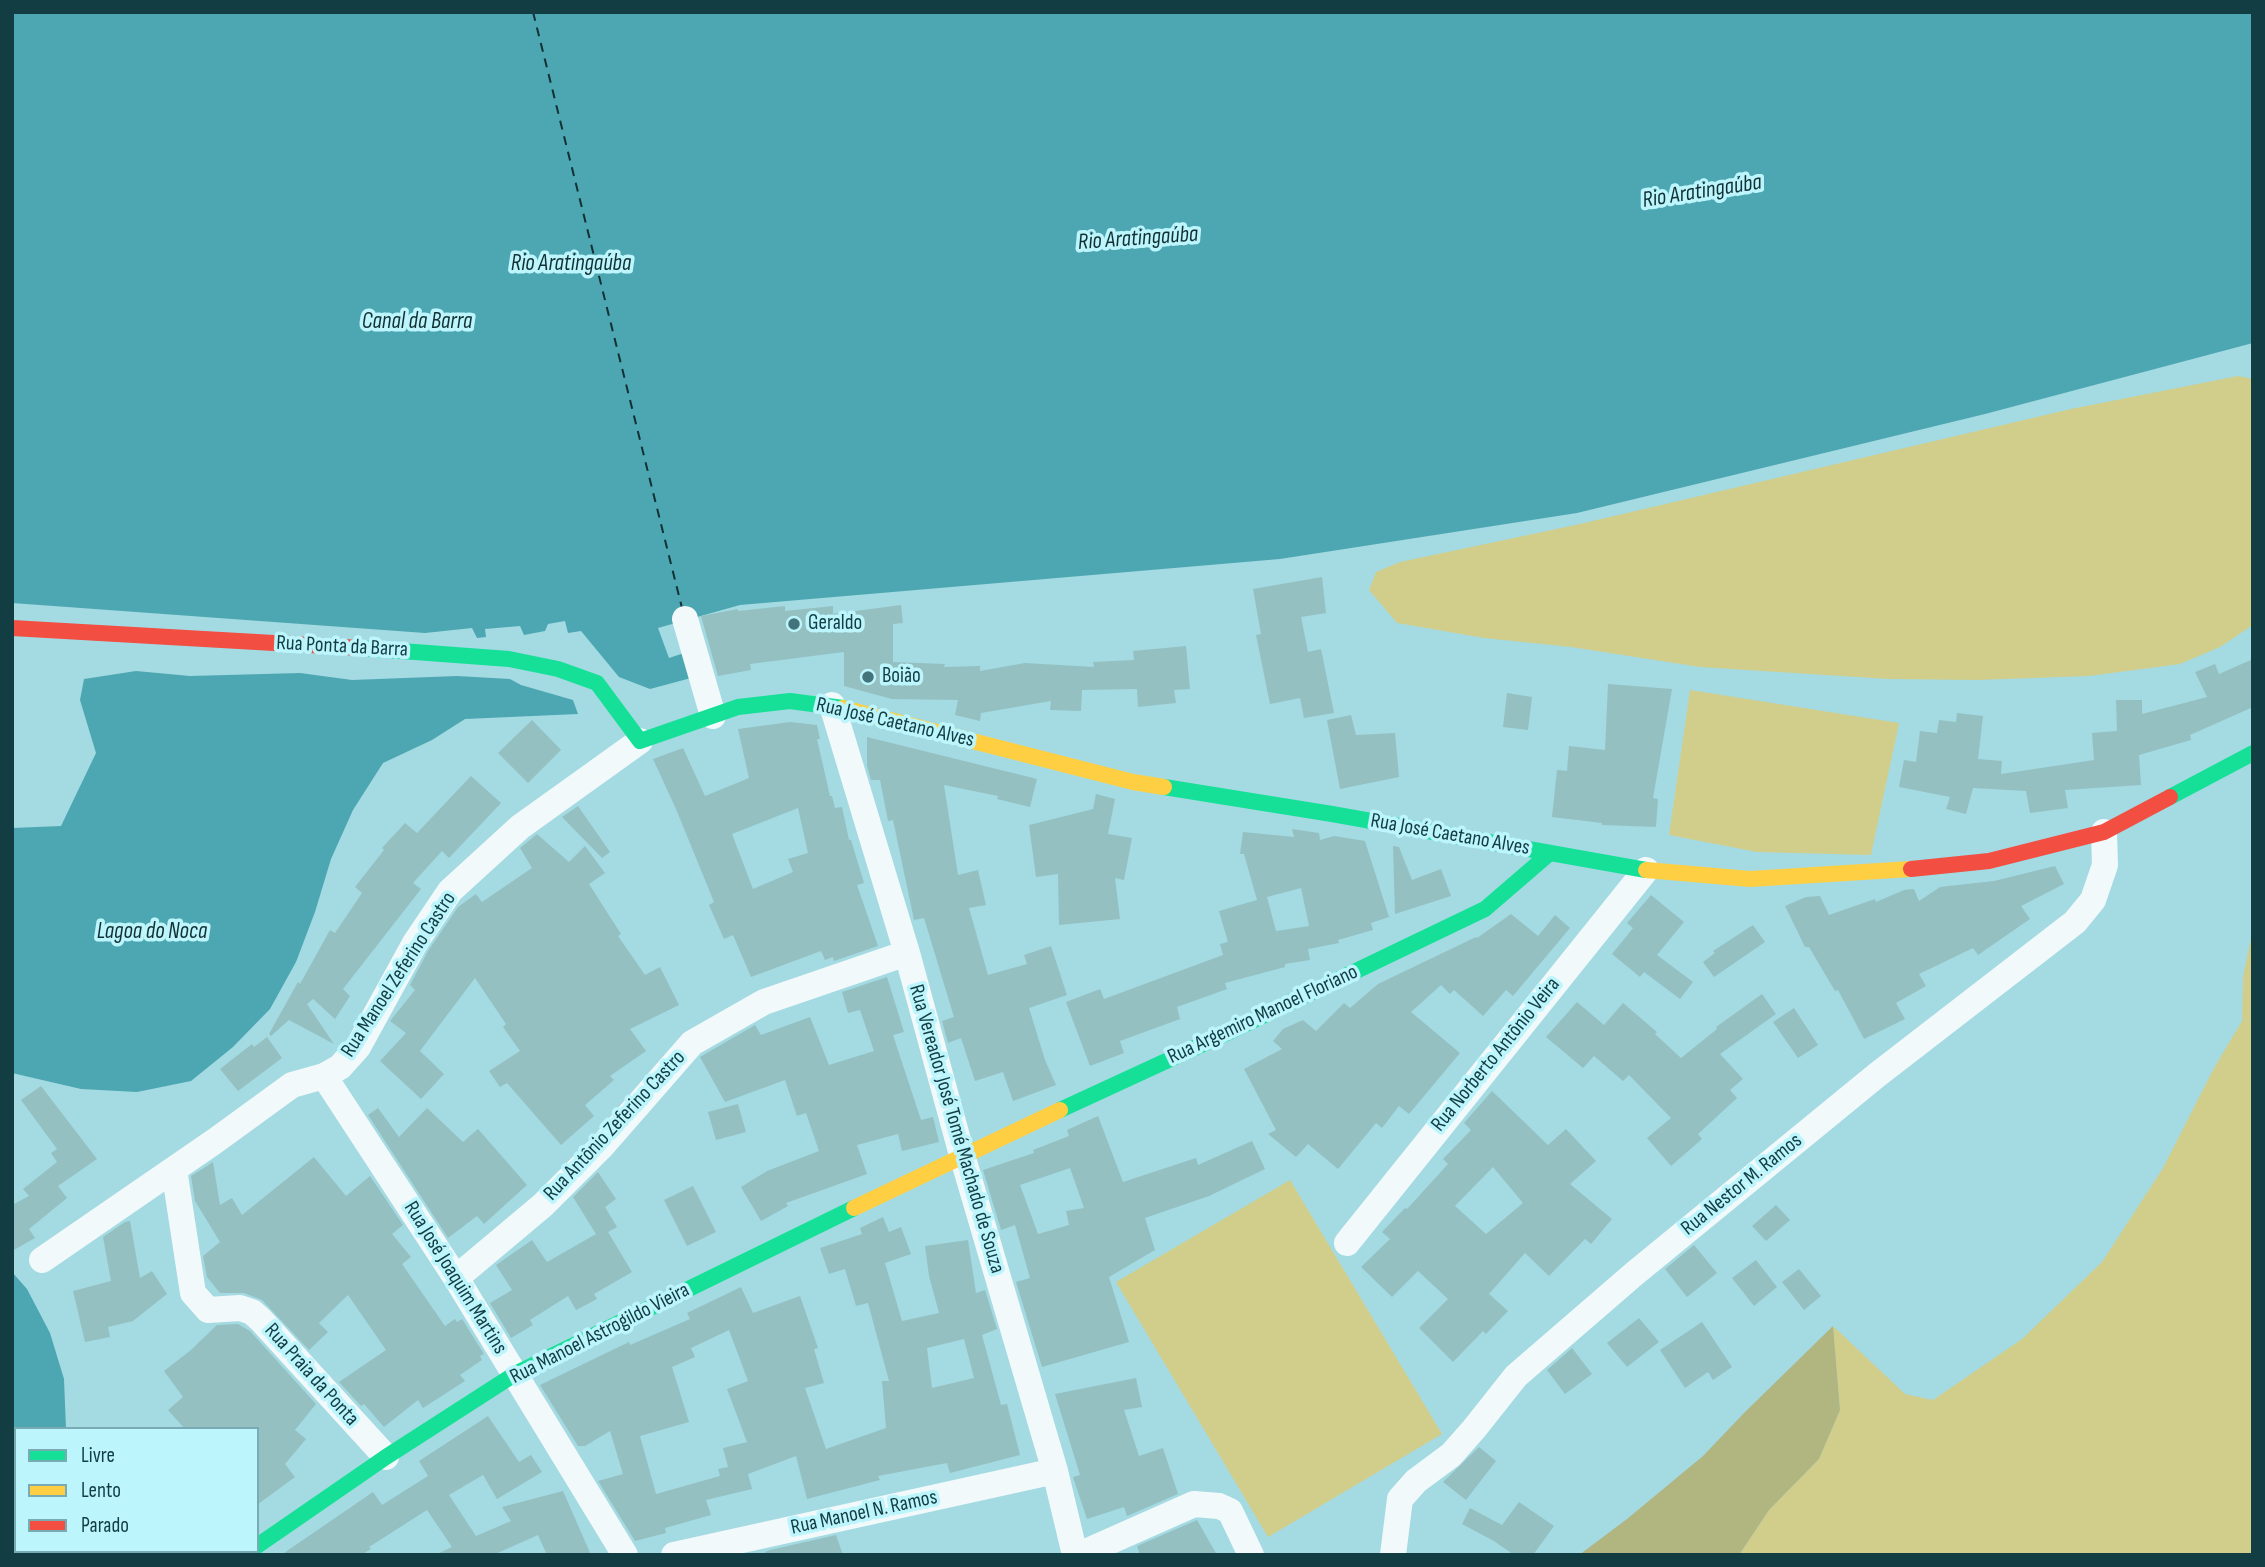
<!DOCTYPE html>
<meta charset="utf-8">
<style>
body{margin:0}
#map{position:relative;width:2265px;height:1567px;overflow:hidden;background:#a4dae2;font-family:"Sofia Sans Condensed",sans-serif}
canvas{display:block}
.frame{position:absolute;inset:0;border:14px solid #113d43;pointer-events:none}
.legend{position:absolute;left:14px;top:1427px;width:245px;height:126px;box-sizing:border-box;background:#bdf5fd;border:2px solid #78abb3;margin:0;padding:9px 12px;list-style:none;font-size:21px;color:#113d43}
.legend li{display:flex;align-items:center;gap:14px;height:35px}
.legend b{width:35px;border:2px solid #78abb3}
</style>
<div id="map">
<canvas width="2265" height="1567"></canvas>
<div class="frame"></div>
<ul class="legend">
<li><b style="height:9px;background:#16e098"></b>Livre</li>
<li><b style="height:9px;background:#ffcf43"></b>Lento</li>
<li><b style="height:9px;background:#f24e42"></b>Parado</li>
</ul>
</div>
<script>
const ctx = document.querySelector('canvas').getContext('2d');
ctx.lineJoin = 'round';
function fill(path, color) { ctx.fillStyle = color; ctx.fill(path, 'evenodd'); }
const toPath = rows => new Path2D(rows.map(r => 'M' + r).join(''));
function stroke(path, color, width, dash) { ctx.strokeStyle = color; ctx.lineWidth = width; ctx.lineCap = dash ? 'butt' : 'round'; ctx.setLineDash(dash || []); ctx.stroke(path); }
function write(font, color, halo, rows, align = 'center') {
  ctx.font = font + ' "Sofia Sans Condensed",sans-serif'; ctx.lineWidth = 7; ctx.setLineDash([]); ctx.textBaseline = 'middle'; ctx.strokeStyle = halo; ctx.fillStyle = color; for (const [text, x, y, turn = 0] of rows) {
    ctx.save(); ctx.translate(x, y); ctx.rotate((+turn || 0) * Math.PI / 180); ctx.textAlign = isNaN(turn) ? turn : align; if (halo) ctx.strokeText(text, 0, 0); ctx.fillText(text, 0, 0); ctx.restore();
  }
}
fill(toPath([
 [2238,376,2253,379,2253,625,2220,647,2180,664,2089,676,1977,680,1888,679,1700,667,1571,647,1484,638,1397,623,1369,590,1376,572,1400,562,1580,524,2071,409],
 [1690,690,1899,723,1871,855,1757,852,1669,835],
 [2253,929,2253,1555,1739,1555,1769,1510,1819,1459,1840,1410,1833,1326,1905,1394,1933,1400,2022,1339,2102,1262,2163,1168,2214,1068,2242,1021,2243,977],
 [1290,1180,1442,1434,1268,1537,1116,1282]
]), '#d1ce8b');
fill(toPath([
 [1833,1326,1840,1410,1819,1459,1769,1510,1739,1555,1579,1555,1627,1519,1703,1456,1744,1413]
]), '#b1b580');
fill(toPath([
 [12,12,2253,12,2253,343,1985,414,1577,513,1280,559,740,605,658,628,669,658,690,651,691,678,650,689,619,677,581,631,568,633,565,621,548,624,545,631,524,635,520,626,485,629,486,637,477,638,472,628,425,633,12,603],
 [136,671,190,676,300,673,352,680,457,676,510,679,521,685,573,700,578,714,465,719,432,740,383,763,353,810,331,859,315,912,296,962,270,1009,233,1047,191,1081,137,1092,81,1089,12,1073,12,828,61,826,96,753,80,700,84,679],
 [12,1272,27,1289,50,1333,64,1379,66,1429,16,1429,16,1551,30,1551,30,1555,12,1555]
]), '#4da7b2');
stroke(toPath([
 [533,12,682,608]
]), '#123135', 2, [9, 7]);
fill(toPath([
 [1322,577,1326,613,1301,617,1308,652,1321,649,1334,713,1304,718,1300,698,1270,704,1256,635,1261,634,1253,589],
 [901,605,903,623,893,624,893,662,945,664,944,667,980,666,980,671,1025,663,1094,667,1093,662,1134,660,1133,651,1186,646,1190,689,1174,690,1176,703,1138,707,1137,689,1082,690,1081,711,1050,710,1051,701,981,713,980,721,955,715,958,700,892,699,844,686,844,652,750,664,751,670,718,676,701,616,738,609,738,611,785,606,785,611,833,606,833,614],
 [2253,659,2253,707,2190,735,2191,740,2139,755,2141,785,2065,790,2068,808,2030,813,2026,791,1973,788,1966,814,1946,809,1950,797,1899,787,1904,760,1916,762,1920,731,1937,733,1939,720,1956,722,1957,713,1983,716,1978,759,2002,761,2001,774,2094,760,2092,733,2117,731,2116,700,2142,700,2142,714,2207,697,2195,672,2215,664,2219,674],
 [1608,684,1672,689,1653,798,1658,799,1656,827,1602,825,1602,823,1552,817,1557,770,1567,771,1569,746,1605,750],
 [1507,693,1532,697,1528,730,1503,727],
 [1351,715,1356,735,1395,733,1399,777,1340,789,1327,720],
 [532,720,561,750,528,783,498,753],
 [790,722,817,725,820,739,817,739,830,796,832,796,835,808,842,807,849,840,851,840,864,883,857,885,878,946,834,961,833,957,825,960,821,951,751,977,733,935,724,939,709,905,714,902,676,809,653,759,683,748,705,796,749,778,738,729],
 [798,808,808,853,788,859,793,872,753,889,732,834],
 [867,737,1037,779,1030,807,997,799,998,796,944,785,958,875,978,870,986,905,969,908,988,975,1027,964,1024,955,1051,946,1067,995,1029,1008,1045,1060,1056,1085,1013,1101,1003,1072,975,1081,961,1038,948,1043,942,1021,954,1017,924,918,914,920,893,820,888,821,880,780,871,780,867,766],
 [471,776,501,803,449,858,442,851,413,883,421,889,343,989,350,996,335,1019,313,999,307,1004,334,1044,289,1020,271,1036,269,1034,298,982,300,984,330,930,335,933,362,893,355,887,384,850,382,848,405,823,417,833],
 [1096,794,1115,799,1108,834,1132,838,1124,880,1115,878,1120,919,1059,925,1058,874,1036,877,1029,825,1093,809],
 [578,806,610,852,602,858,562,817],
 [1292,829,1319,833,1320,840,1334,836,1365,841,1389,917,1371,923,1373,930,1338,940,1339,943,1308,949,1310,960,1285,964,1285,967,1225,983,1227,989,1177,1007,1180,1019,1120,1041,1124,1053,1090,1066,1066,1002,1100,989,1104,999,1223,955,1220,944,1228,942,1219,911,1257,900,1244,854,1240,854,1243,832,1294,837],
 [1301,888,1309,926,1276,931,1267,897],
 [537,834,569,862,585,846,605,873,589,884,621,934,618,936,645,975,660,967,679,1005,630,1029,646,1051,610,1076,614,1080,585,1105,594,1116,561,1145,507,1083,500,1087,489,1071,520,1051,503,1027,506,1024,475,978,420,1051,444,1074,421,1099,380,1061,406,1033,390,1021,415,990,410,985,428,951,458,907,476,894,482,902,532,868,520,848],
 [1393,846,1399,847,1412,880,1441,869,1451,896,1395,914],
 [2055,866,2064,884,2021,906,2030,919,1978,955,1973,948,1919,974,1926,986,1896,1003,1905,1019,1864,1039,1838,990,1835,991,1809,947,1805,947,1785,906,1806,897,1820,896,1829,915,1875,899,1876,902,1904,890,1914,889,1919,901,1940,887,1994,881],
 [1651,895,1684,922,1657,955,1693,982,1680,999,1644,972,1640,977,1612,954,1633,928,1627,923],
 [1511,914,1538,936,1555,915,1570,928,1513,996,1506,990,1483,1016,1454,990,1450,994,1441,985,1411,1012,1460,1053,1409,1114,1399,1106,1382,1128,1376,1123,1338,1169,1308,1144,1296,1157,1268,1134,1276,1130,1244,1069,1282,1049,1273,1041,1283,1029,1303,1020,1316,1031,1344,1003,1350,1008,1378,984,1476,937,1477,938],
 [1753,925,1765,942,1714,977,1703,962,1715,953,1713,951],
 [887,977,904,1032,893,1035,921,1120,933,1117,939,1142,902,1151,898,1134,857,1145,867,1174,786,1203,788,1206,761,1221,741,1187,767,1171,819,1151,806,1113,797,1116,785,1080,725,1102,700,1057,755,1025,761,1035,810,1017,829,1065,874,1051,860,1010,848,1013,842,992],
 [1762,994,1776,1014,1720,1054,1743,1079,1730,1090,1737,1098,1698,1134,1702,1139,1671,1166,1647,1138,1671,1118,1629,1075,1623,1081,1594,1056,1583,1068,1546,1037,1577,1002,1604,1025,1623,1003,1657,1032,1655,1034,1681,1058,1717,1029,1716,1027],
 [1794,1008,1818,1045,1798,1058,1773,1022],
 [267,1037,282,1058,238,1091,220,1069,252,1044,254,1047],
 [41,1086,97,1159,58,1186,67,1198,29,1229,35,1238,12,1251,12,1200,14,1204,29,1196,23,1189,57,1162,51,1153,57,1149,21,1100],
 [1492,1091,1548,1145,1566,1129,1596,1161,1570,1184,1612,1219,1591,1244,1585,1239,1549,1276,1525,1253,1489,1294,1508,1311,1486,1334,1483,1331,1453,1362,1419,1328,1448,1299,1418,1271,1392,1297,1361,1267,1390,1239,1382,1232,1405,1208,1407,1209,1448,1164,1443,1159,1471,1130,1464,1123],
 [1493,1167,1523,1203,1486,1234,1455,1206],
 [738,1104,746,1132,716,1140,708,1112],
 [378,1108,399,1137,427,1108,463,1142,478,1129,527,1185,484,1224,477,1216,448,1238,368,1115],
 [1098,1116,1123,1182,1196,1158,1198,1165,1252,1141,1265,1169,1209,1196,1145,1218,1155,1250,1109,1277,1129,1342,1042,1367,1016,1282,1030,1278,1015,1225,1001,1230,983,1170,1034,1153,1033,1150,1069,1136,1067,1130],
 [1070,1168,1084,1208,1066,1211,1069,1225,1038,1234,1020,1185],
 [314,1157,346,1196,370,1176,403,1225,392,1234,411,1257,402,1264,445,1326,455,1319,457,1322,462,1319,484,1354,480,1356,482,1360,460,1375,465,1381,423,1408,418,1400,384,1427,364,1404,361,1406,339,1382,386,1350,348,1295,319,1323,328,1332,309,1350,262,1300,244,1293,220,1293,207,1277,203,1256,220,1242,195,1201,191,1176,213,1162,220,1205,232,1198,242,1215],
 [598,1172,616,1199,605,1207,617,1227,608,1232,632,1272,594,1294,597,1299,576,1310,568,1296,530,1320,533,1325,511,1338,490,1303,512,1290,496,1265,532,1240,547,1262,596,1234,573,1197],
 [693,1186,716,1232,687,1246,664,1200],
 [1776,1205,1790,1220,1766,1241,1752,1226],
 [883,1217,889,1232,901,1227,911,1254,885,1263,902,1321,939,1313,929,1276,925,1246,968,1240,976,1293,985,1290,997,1329,982,1335,1001,1405,1007,1404,1020,1455,950,1473,947,1463,878,1476,880,1480,807,1499,796,1456,748,1474,752,1489,706,1500,711,1515,665,1528,666,1533,635,1541,598,1481,623,1474,610,1431,585,1446,578,1446,540,1385,629,1342,630,1345,690,1319,687,1313,741,1287,753,1313,800,1296,818,1348,814,1349,824,1383,805,1388,826,1449,886,1428,882,1381,889,1381,868,1303,856,1306,845,1269,829,1274,820,1248,862,1234,860,1228],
 [729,1330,748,1381,727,1389,747,1442,723,1448,728,1467,718,1469,720,1476,656,1494,640,1436,689,1422,672,1367,695,1357,691,1348],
 [964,1339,974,1378,932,1388,927,1348],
 [130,1221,140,1278,152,1271,167,1294,133,1321,108,1327,110,1337,85,1342,73,1291,111,1281,103,1237,125,1222],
 [1694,1245,1717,1273,1687,1297,1665,1269],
 [1756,1260,1777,1287,1754,1306,1732,1278],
 [1799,1269,1821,1296,1804,1310,1782,1282],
 [1639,1318,1659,1342,1627,1367,1607,1343],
 [1702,1322,1732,1367,1713,1380,1708,1372,1685,1388,1660,1350],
 [238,1324,250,1331,316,1404,295,1430,306,1439,285,1464,295,1477,257,1505,257,1429,185,1429,168,1410,183,1397,164,1371,191,1350,217,1325],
 [1572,1348,1592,1374,1565,1394,1547,1370],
 [1136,1378,1142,1407,1124,1410,1139,1456,1163,1448,1178,1494,1127,1516,1124,1507,1087,1519,1073,1477,1080,1475,1055,1394],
 [488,1416,519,1462,531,1455,542,1472,497,1499,483,1475,449,1495,476,1536,511,1521,502,1507,563,1491,591,1555,547,1555,538,1535,493,1555,435,1555,452,1547,427,1510,369,1547,371,1549,361,1555,281,1555,373,1492,382,1505,428,1476,419,1461],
 [1479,1447,1496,1461,1466,1500,1443,1482],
 [1519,1502,1554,1526,1533,1555,1514,1555,1494,1541,1462,1524,1470,1508,1502,1525],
 [1197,1520,1217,1555,1140,1555,1137,1546],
 [836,1535,843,1555,766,1555,765,1552,770,1550]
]), '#94c0c2');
stroke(toPath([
 [685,619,713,716],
 [832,705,907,953,962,1155,1055,1471,1075,1555],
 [324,1076,456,1278,625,1555],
 [174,1169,193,1293,208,1310,240,1308,252,1312,261,1320,386,1457],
 [1347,1243,1646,870],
 [42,1260,215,1141,292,1085,324,1076,340,1067,358,1047,415,943,450,891,520,827,640,741],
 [456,1278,543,1205,603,1145,692,1043,764,1002,907,953],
 [674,1555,1055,1471],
 [1079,1555,1194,1504,1219,1506,1230,1511,1251,1555],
 [1393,1555,1400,1499,1416,1481,1451,1455,1474,1429,1516,1376,1634,1274,1877,1075,2075,922,2093,900,2105,865,2104,832]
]), '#f1f9fb', 26);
stroke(toPath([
 [361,648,509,659,558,669,597,683,640,741,738,707,790,701,843,708],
 [1164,787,1332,814,1646,870],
 [2170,797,2253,753],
 [1060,1110,1229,1032,1485,909,1550,853],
 [257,1546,386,1457,515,1374,854,1208]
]), '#16e098', 16);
stroke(toPath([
 [843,708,1133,782,1164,787],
 [1646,870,1750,879,1911,869],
 [854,1208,1060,1110]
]), '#ffcf43', 16);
stroke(toPath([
 [12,628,361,648],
 [1911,869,1989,861,2104,832,2170,797]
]), '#f24e42', 16);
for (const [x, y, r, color] of [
 [794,624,7,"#44747b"],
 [868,677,7,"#44747b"]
]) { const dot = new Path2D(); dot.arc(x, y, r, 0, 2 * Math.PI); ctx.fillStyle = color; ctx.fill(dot); stroke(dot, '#bdf5fd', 2.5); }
write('21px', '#113d43', '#bdf5fd', [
 ["Geraldo",808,624],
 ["Boião",882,677]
], 'left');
write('21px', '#113d43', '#bdf5fd', [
 ["Rua Ponta da Barra",342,647,3],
 ["Rua José Caetano Alves",895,723,13],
 ["Rua José Caetano Alves",1450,835,10],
 ["Rua Manoel Zeferino Castro",399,975,-57],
 ["Rua Argemiro Manoel Floriano",1263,1015,-25],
 ["Rua Norberto Antônio Veira",1496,1055,-51],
 ["Rua Antônio Zeferino Castro",615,1126,-47],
 ["Rua Vereador José Tomé Machado de Souza",956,1129,74],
 ["Rua Nestor M. Ramos",1742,1185,-39],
 ["Rua José Joaquim Martins",455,1278,58],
 ["Rua Manoel Astrogildo Vieira",600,1334,-27],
 ["Rua Praia da Ponta",311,1375,48],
 ["Rua Manoel N. Ramos",864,1513,-12]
]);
write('italic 23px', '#123135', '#bdf5fd', [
 ["Rio Aratingaúba",1702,192,-9],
 ["Rio Aratingaúba",1138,239,-4],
 ["Rio Aratingaúba",571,264],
 ["Canal da Barra",417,322],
 ["Lagoa do Noca",152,932]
]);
</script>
